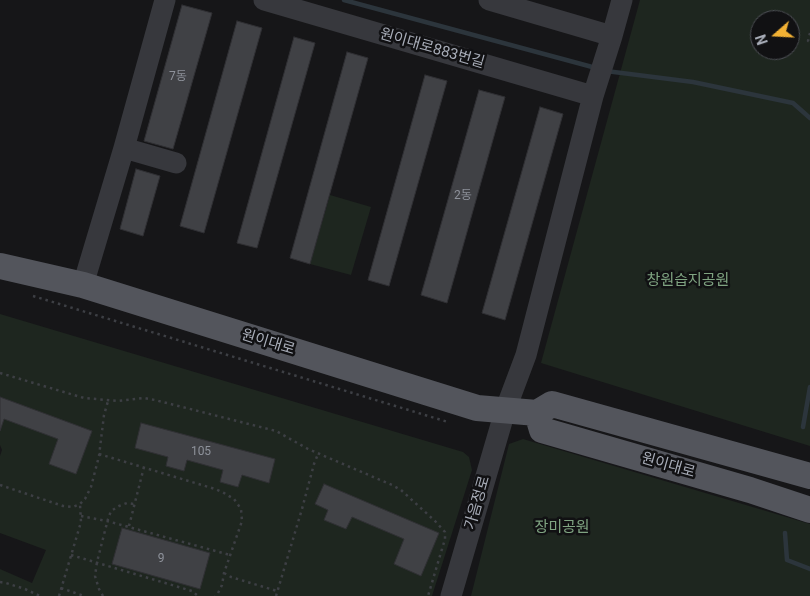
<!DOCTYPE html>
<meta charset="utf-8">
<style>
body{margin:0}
#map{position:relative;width:810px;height:596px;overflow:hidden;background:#161618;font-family:Roboto,sans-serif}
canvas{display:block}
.north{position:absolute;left:750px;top:10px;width:50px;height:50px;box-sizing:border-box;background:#111113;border:1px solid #4d4f55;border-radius:50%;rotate:251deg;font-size:14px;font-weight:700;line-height:20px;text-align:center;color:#a8adb8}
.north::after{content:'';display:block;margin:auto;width:18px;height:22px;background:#f2b134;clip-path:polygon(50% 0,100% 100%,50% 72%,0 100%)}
</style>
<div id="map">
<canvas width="810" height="596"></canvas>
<div class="north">N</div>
</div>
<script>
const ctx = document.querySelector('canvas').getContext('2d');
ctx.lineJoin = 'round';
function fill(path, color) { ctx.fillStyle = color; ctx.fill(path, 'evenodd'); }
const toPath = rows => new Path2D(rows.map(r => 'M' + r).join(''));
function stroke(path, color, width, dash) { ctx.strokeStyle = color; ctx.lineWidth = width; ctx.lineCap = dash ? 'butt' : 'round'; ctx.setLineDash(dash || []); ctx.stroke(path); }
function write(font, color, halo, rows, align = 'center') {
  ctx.font = font + ' Roboto,"Noto Sans KR",sans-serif'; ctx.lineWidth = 5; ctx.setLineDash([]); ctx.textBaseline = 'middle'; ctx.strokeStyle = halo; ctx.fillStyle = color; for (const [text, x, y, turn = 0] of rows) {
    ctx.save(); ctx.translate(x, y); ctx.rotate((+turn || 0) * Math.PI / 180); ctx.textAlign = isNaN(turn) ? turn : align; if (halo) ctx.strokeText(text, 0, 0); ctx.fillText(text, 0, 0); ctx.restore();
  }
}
fill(toPath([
 [640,0,810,0,810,446,541,363],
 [760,20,790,20,790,50,760,50],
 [330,195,371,207,351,275,310,264],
 [0,314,463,452,469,457,472,470,432,596,0,596,0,569,32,583,46,550,0,533,0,456,2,450,0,445],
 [523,439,810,524,810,596,471,596,509,444]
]), '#1e261f');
stroke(toPath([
 [344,0,596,68],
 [606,71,693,82,793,103,810,118],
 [803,427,810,387],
 [785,533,787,560,810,569]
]), '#2c353c', 4.5);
const building = toPath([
 [182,5,212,13,173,149,144,141,182,5],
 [237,21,262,28,204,233,180,226,237,21],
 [294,37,315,43,257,248,237,243,294,37],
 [347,52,368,58,310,264,290,258,347,52],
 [425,75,447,81,389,286,368,280,425,75],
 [479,90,505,97,447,303,421,295,479,90],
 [540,107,563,114,505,320,482,313,540,107],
 [136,169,160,176,143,236,120,229,136,169],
 [0,397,92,431,76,474,49,464,58,439,4,419,0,431,0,397],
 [141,423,275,459,269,483,242,475,238,487,220,482,223,470,187,460,184,471,166,466,168,457,135,448,141,423],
 [324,484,439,533,421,576,394,564,404,539,352,517,346,529,324,520,328,510,315,504,324,484],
 [122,528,210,553,200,589,112,564,122,528]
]);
fill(building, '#404145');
stroke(building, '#303034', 1);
stroke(toPath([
 [810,33,808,41,810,42],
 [33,296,448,422],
 [0,373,84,398,118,401,144,398,155,400,276,431,308,449,392,485,401,490,435,521,445,532,445,539,428,596],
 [99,454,215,489,224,493,234,499,241,509,242,521,224,573,222,585,218,593,215,596],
 [0,485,63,506,73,507,80,504,85,499,91,487,99,456,104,415,108,401],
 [81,516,107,521,230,555],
 [129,526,144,467],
 [71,555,192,591,198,596],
 [224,573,231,577,277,591],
 [0,582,6,583,25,589,40,596],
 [61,588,84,596],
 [59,596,81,522,80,504],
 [103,596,99,589,95,576,97,562,108,519,111,511,119,506,127,503,134,504],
 [276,596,302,509,314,464,318,454]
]), '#3d3f44', 2.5, [2.5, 4]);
stroke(toPath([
 [264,0,593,96,612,36,622,0],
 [489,0,612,36],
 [124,148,176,163],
 [83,285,124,148,165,0],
 [451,596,505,411,526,355,593,96]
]), '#37383d', 21);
stroke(toPath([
 [0,266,83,285,477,408,537,413,552,404,810,476],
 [537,413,542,430,750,490,810,510]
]), '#53555c', 26);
write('12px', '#8e929b', null, [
 ["7동",178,77],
 ["2동",463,196],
 ["105",201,452],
 ["9",161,559]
]);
write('15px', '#a8adb8', '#111113', [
 ["원이대로883번길",432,49,16],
 ["원이대로",268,343,17],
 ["원이대로",668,466,16],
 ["가음정로",478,503,-74]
]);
write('15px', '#7fa381', '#111113', [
 ["창원습지공원",688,281],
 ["장미공원",562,528]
]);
</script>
